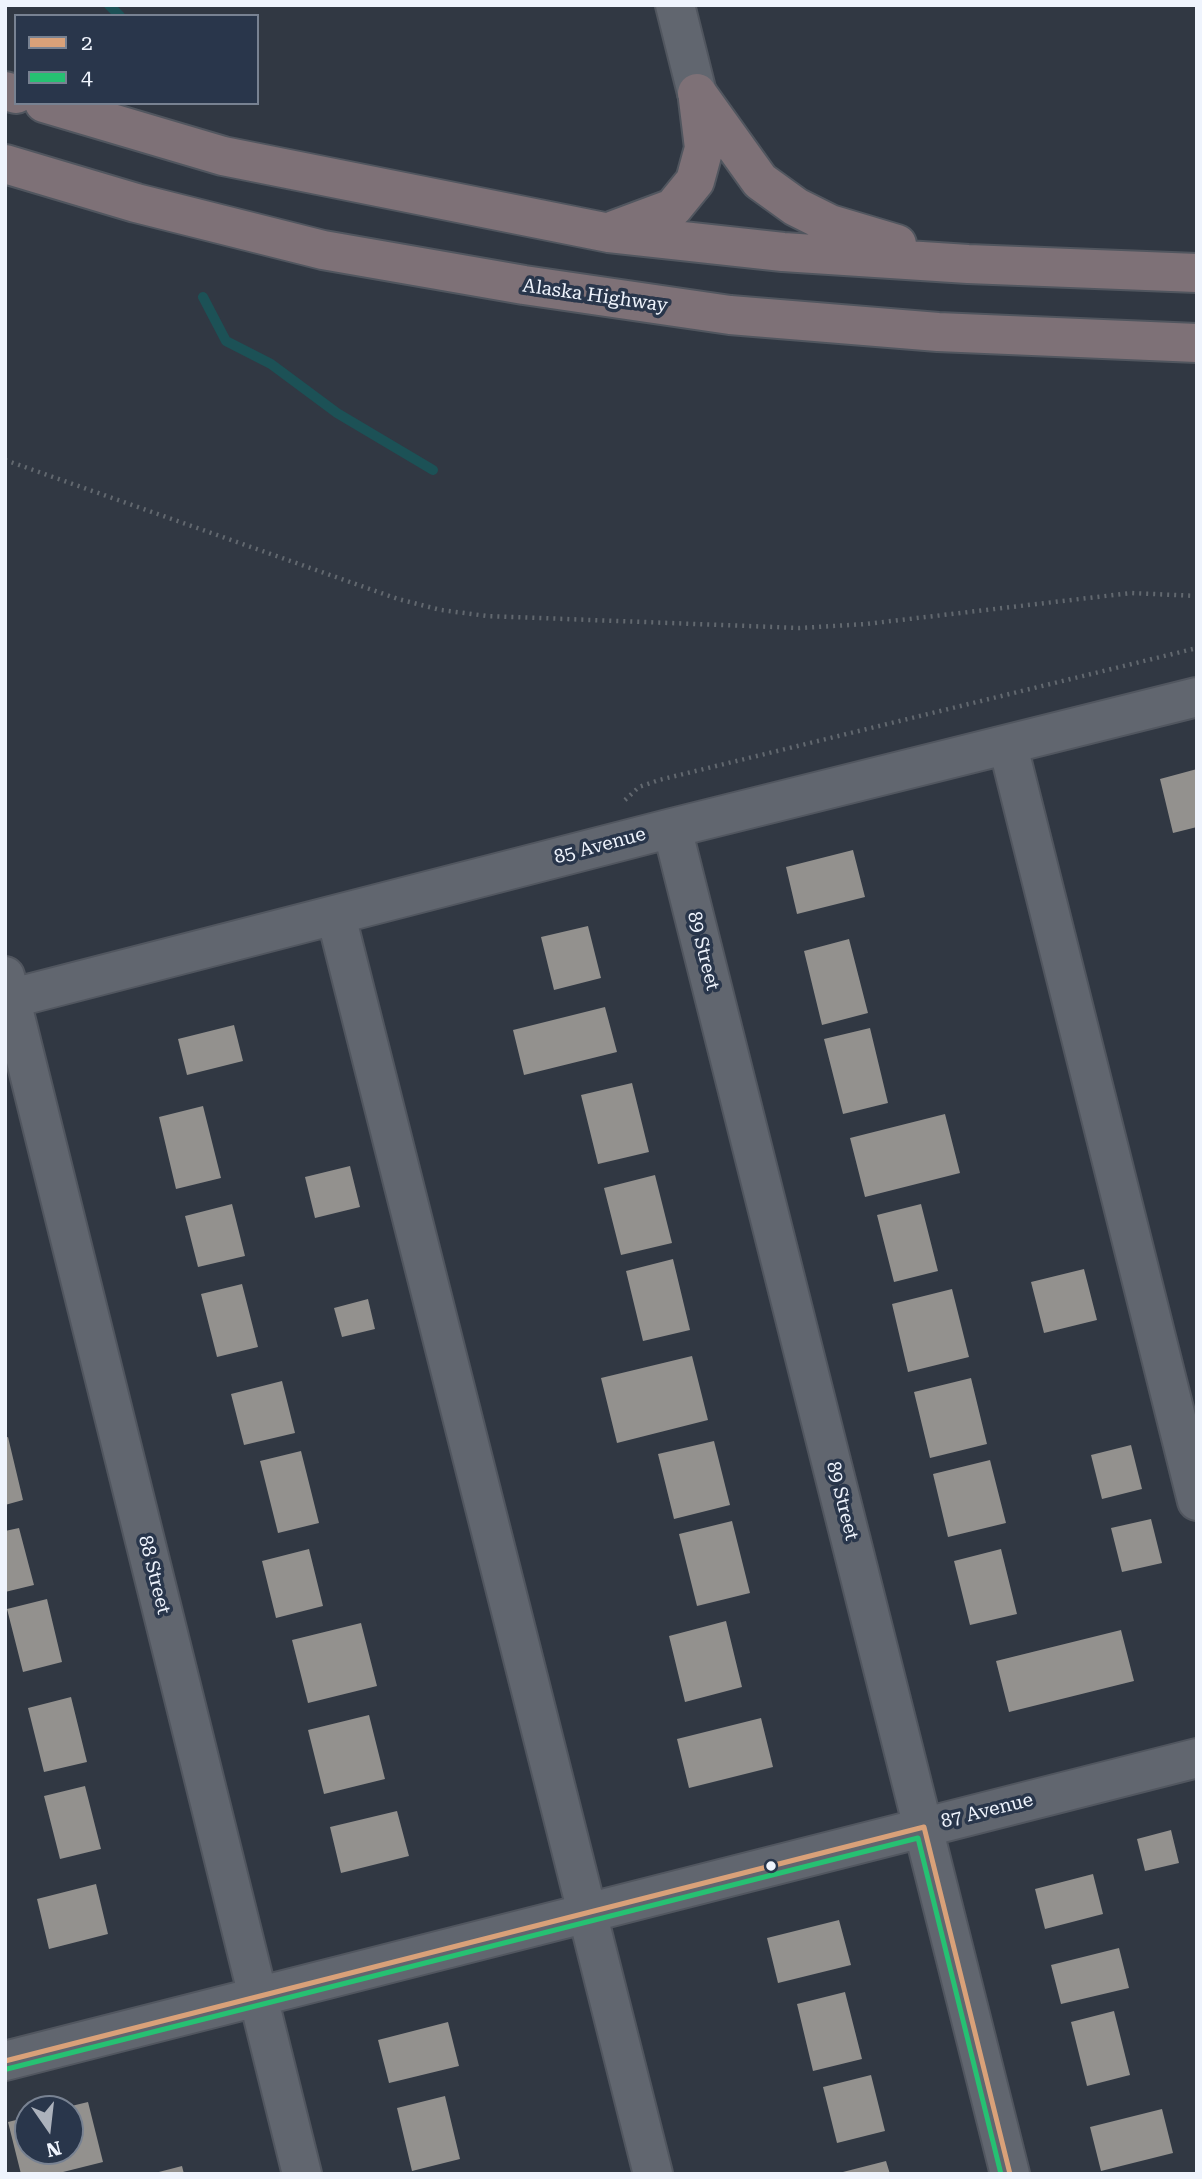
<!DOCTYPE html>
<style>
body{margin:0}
#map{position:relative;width:1202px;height:2179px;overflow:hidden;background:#313843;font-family:"Roboto Serif",serif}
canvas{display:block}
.frame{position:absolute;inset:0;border:7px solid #eff4fd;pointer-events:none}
.legend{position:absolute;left:14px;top:14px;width:245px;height:91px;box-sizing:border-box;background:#29364b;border:2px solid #788292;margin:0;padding:9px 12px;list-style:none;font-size:21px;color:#eff4fd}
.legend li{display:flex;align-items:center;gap:14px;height:35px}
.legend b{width:35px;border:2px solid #788292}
.north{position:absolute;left:14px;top:2095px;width:70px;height:70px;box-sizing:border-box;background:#29364b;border:2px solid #788292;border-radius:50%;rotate:166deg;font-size:19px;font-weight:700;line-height:28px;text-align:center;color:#eff4fd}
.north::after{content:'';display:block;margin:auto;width:24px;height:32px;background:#acb2bc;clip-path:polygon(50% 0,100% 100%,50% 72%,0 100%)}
</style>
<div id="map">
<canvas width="1202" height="2179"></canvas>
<div class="frame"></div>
<ul class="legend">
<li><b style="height:9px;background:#d9a179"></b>2</li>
<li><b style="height:9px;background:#26c172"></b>4</li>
</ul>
<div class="north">N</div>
</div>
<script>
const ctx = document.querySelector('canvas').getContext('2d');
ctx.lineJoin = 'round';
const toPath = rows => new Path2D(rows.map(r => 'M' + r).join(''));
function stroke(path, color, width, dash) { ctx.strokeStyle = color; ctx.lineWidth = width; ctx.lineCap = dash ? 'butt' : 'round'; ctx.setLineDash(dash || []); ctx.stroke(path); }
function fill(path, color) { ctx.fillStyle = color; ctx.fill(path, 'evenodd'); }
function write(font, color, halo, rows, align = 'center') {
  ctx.font = font + ' "Roboto Serif",serif'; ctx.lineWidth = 7; ctx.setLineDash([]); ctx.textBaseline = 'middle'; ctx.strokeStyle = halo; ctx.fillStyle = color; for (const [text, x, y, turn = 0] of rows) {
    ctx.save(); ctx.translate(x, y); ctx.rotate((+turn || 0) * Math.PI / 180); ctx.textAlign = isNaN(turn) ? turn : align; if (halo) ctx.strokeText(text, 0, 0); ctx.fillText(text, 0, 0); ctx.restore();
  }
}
stroke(toPath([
 [109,5,120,16],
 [203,297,226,341,271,364,337,413,433,470]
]), '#1c5156', 10);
fill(toPath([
 [1197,769,1197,827,1173,833,1160,779],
 [853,850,865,897,797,914,786,867],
 [588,926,601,978,554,990,541,937],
 [849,939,868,1013,822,1025,804,951],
 [605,1007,617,1052,524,1075,513,1030],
 [234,1025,243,1061,187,1075,178,1039],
 [870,1028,888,1103,843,1114,824,1039],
 [632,1083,649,1152,598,1164,581,1095],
 [203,1106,221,1178,176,1189,159,1117],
 [945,1114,960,1173,865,1197,850,1138],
 [350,1166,360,1207,315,1218,305,1177],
 [655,1175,672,1243,621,1255,604,1188],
 [232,1204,245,1256,198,1267,185,1216],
 [921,1204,938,1271,894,1282,877,1215],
 [673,1259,690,1330,643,1341,626,1271],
 [1084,1269,1097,1320,1044,1333,1031,1282],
 [242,1284,258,1347,217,1357,201,1294],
 [952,1289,969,1357,908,1372,892,1304],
 [368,1299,375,1329,342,1337,334,1308],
 [692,1356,708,1420,617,1443,601,1378],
 [971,1378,987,1444,930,1458,914,1392],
 [282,1381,295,1433,244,1445,231,1394],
 [8,1437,23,1500,5,1505,5,1438],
 [714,1441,730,1505,674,1519,658,1454],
 [1131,1445,1142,1489,1102,1499,1091,1455],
 [301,1451,319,1523,278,1533,260,1461],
 [990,1460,1006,1523,948,1537,933,1474],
 [1151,1519,1162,1563,1122,1572,1111,1528],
 [732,1521,750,1593,697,1606,679,1534],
 [19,1528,34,1585,5,1592,5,1531],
 [309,1549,323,1606,276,1618,262,1561],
 [1001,1549,1017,1614,970,1625,954,1561],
 [47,1599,62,1662,23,1672,7,1609],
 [726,1621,742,1687,685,1702,669,1636],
 [361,1623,377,1686,308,1703,292,1640],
 [1121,1630,1134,1681,1009,1712,996,1661],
 [71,1697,87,1762,44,1772,28,1708],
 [369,1715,385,1779,324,1794,308,1730],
 [761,1718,773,1767,689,1788,677,1739],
 [85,1786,101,1849,60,1859,44,1796],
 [397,1811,409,1856,341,1873,330,1827],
 [1171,1830,1179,1863,1145,1871,1137,1839],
 [1093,1874,1103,1914,1045,1929,1035,1889],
 [96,1884,108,1934,49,1949,37,1899],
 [839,1920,851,1965,778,1983,767,1938],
 [1119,1948,1129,1988,1061,2004,1051,1965],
 [845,1992,862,2059,813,2071,797,2004],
 [1114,2011,1130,2075,1087,2086,1071,2022],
 [448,2022,459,2066,389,2083,378,2040],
 [871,2075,885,2131,837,2143,823,2087],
 [445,2096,460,2159,412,2171,397,2108],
 [88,2102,103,2162,55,2174,21,2174,8,2122,28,2117,28,2151,70,2151,70,2109,63,2108],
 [1162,2109,1173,2153,1101,2171,1090,2127],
 [886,2161,890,2174,840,2174,839,2173],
 [182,2166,184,2174,156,2174,155,2173]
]), '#93918e');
const minor = toPath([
 [675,5,697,93],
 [1008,746,1197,1501],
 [672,828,1010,2174],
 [336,916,653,2174],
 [5,976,302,2174],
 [5,1000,672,828,1197,697],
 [5,2061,1197,1758]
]);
const highway = toPath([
 [5,91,16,94],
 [697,93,760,181,796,207,830,224,897,244],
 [44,103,223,156,609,233,783,252,968,264,1197,273],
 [5,164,136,203,323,250,524,285,730,315,938,332,1197,343],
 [614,230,673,208,695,181,704,148,698,99]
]);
stroke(minor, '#51565f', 42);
stroke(highway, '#51565f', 42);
stroke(toPath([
 [5,460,398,599,441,610,487,616,800,628,866,624,1131,593,1197,596],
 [625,800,639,787,659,780,1197,648]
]), '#62686f', 4.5, [2, 5]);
stroke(minor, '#61666f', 38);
stroke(highway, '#7e7177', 38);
stroke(toPath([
 [5,2061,924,1827,1010,2174]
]), '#d9a179', 5);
stroke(toPath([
 [7,2069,918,1838,1001,2174]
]), '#26c172', 5);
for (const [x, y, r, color] of [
 [771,1866,6,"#eff4fd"]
]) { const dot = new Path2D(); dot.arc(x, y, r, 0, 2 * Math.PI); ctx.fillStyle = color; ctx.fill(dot); stroke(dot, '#29364b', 2.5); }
write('19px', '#eff4fd', '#29364b', [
 ["Alaska Highway",595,296,8],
 ["85 Avenue",600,846,-15],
 ["89 Street",703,951,76],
 ["89 Street",842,1501,76],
 ["88 Street",154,1575,76],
 ["87 Avenue",987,1811,-14]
]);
</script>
